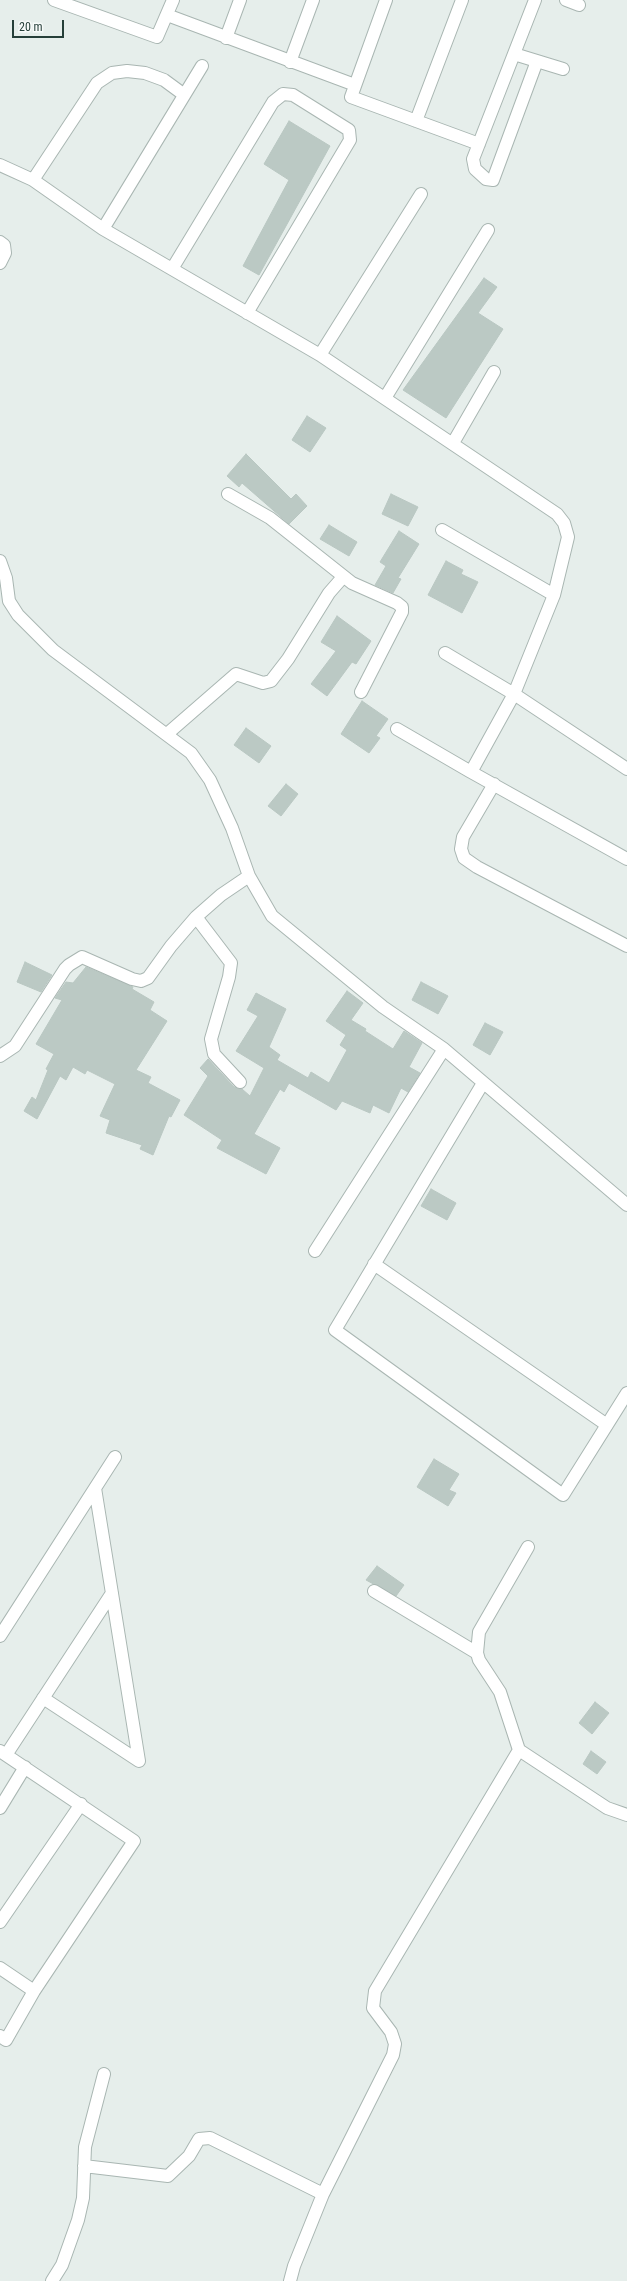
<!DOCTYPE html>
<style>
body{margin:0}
#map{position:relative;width:627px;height:2281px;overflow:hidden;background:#e6eeeb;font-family:"Roboto Condensed",sans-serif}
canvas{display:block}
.scale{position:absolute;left:12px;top:20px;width:52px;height:18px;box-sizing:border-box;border:2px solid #263f39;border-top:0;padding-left:5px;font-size:12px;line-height:14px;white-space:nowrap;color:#263f39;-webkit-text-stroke:3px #f7faf9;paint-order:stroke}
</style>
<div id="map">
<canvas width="627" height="2281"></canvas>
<div class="scale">20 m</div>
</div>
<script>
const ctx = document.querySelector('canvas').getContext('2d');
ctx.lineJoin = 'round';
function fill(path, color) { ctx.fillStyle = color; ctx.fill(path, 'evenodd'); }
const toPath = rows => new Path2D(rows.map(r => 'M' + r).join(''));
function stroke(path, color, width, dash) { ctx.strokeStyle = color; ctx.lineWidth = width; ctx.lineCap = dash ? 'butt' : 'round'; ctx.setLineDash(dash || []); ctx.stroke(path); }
const building = toPath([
 [289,121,330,146,259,275,243,266,289,180,264,164,289,121],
 [484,278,497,287,478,313,503,329,446,418,403,390,484,278],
 [307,416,326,428,310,452,292,440,307,416],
 [246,454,291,499,296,494,307,506,289,524,242,483,239,487,227,476,246,454],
 [391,494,418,507,408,526,382,514,391,494],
 [329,525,357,542,349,556,320,539,329,525],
 [399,531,419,544,398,578,401,579,393,593,375,585,386,566,380,562,399,531],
 [446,561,463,570,461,574,478,582,462,613,428,595,446,561],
 [337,616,371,641,356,664,352,662,327,696,311,684,336,651,321,642,337,616],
 [362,701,388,719,376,736,380,738,369,753,341,734,362,701],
 [246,728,271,746,259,763,234,745,246,728],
 [286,784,298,794,281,816,268,806,286,784],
 [25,962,52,975,41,992,17,982,25,962],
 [86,967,133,987,132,989,154,1002,150,1010,167,1021,136,1070,151,1077,148,1083,180,1100,171,1117,169,1116,153,1155,140,1149,142,1145,106,1133,110,1120,100,1116,115,1084,87,1070,85,1074,73,1067,66,1080,60,1076,37,1119,24,1111,32,1097,36,1100,48,1070,46,1069,54,1054,36,1044,62,1000,55,998,66,982,73,983,86,967],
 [421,982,448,996,438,1014,412,1000,421,982],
 [347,991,363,1003,351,1020,366,1029,365,1031,393,1049,404,1031,422,1043,409,1067,420,1073,408,1092,401,1088,389,1113,373,1105,370,1113,342,1101,336,1110,289,1083,284,1092,280,1089,254,1134,280,1148,266,1174,217,1148,222,1140,184,1115,208,1076,200,1068,208,1059,234,1087,242,1089,250,1096,264,1068,236,1051,258,1016,247,1010,256,993,286,1009,269,1047,280,1055,277,1060,308,1078,311,1072,329,1083,347,1050,340,1045,346,1035,326,1021,347,991],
 [485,1023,503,1032,490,1055,473,1045,485,1023],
 [431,1189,456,1203,447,1220,421,1206,431,1189],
 [434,1459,459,1474,449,1490,456,1493,448,1506,417,1487,434,1459],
 [377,1566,404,1585,396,1596,366,1580,377,1566],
 [595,1702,609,1713,592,1734,579,1723,595,1702],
 [591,1751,606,1762,597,1774,583,1764,591,1751]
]);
fill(building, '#bbc9c4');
stroke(building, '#b9c7c2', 1);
const minor = toPath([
 [54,0,157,37,173,0],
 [386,0,351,97,479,144],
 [535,0,473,159,475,169,486,179,493,180,537,61],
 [566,0,579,5],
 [167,15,355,85],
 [226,38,240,0],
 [514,54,563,69],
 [290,62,313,0],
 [416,121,462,0],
 [0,165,33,180,103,229,320,355,557,514,564,523,568,537,554,595,514,694,471,772,627,859],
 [33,180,97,83,112,73,127,71,145,73,164,80,183,94],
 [103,229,202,66],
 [0,242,4,245,5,253,0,263],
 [172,269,273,102,283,94,293,95,349,130,350,140,247,313],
 [320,355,421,194],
 [385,398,488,230],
 [453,443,494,372],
 [228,494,270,518,352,583,397,603,402,607,402,612,361,692],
 [442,530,554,595],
 [0,561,6,578,9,601,18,615,53,650,191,753,210,780,232,828,249,876,272,916,383,1007,444,1049,627,1205],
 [445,653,514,694,627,769],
 [397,729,471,772],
 [167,734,236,674,263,683,271,681,288,659,329,593,343,577],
 [494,784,463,837,461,849,464,858,477,867,627,946],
 [0,1056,15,1046,65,969,69,965,82,957,132,979,141,981,148,978,171,946,196,917],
 [240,1082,214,1054,211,1039,229,977,231,963,196,917,221,895,249,876],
 [483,1083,335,1330,563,1495,627,1393],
 [315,1251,444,1049],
 [374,1264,607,1425],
 [528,1547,479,1632,477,1653,479,1660,500,1692,519,1750,607,1808,627,1815],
 [374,1591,477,1653],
 [0,1636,115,1457],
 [43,1698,139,1761,95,1488],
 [0,1751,134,1841,34,1991,0,1968],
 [6,1755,112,1593],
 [0,1808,25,1767],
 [0,1922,81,1804],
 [0,2036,6,2040,34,1991],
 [84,2166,168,2176,189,2156,199,2139,210,2138,323,2194],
 [52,2281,62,2265,78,2220,83,2198,85,2147,104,2074],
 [290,2281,294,2266,323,2194,393,2055,395,2044,391,2032,373,2008,375,1991,519,1750]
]);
stroke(minor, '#a9b6b2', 14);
stroke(minor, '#fff', 12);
</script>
